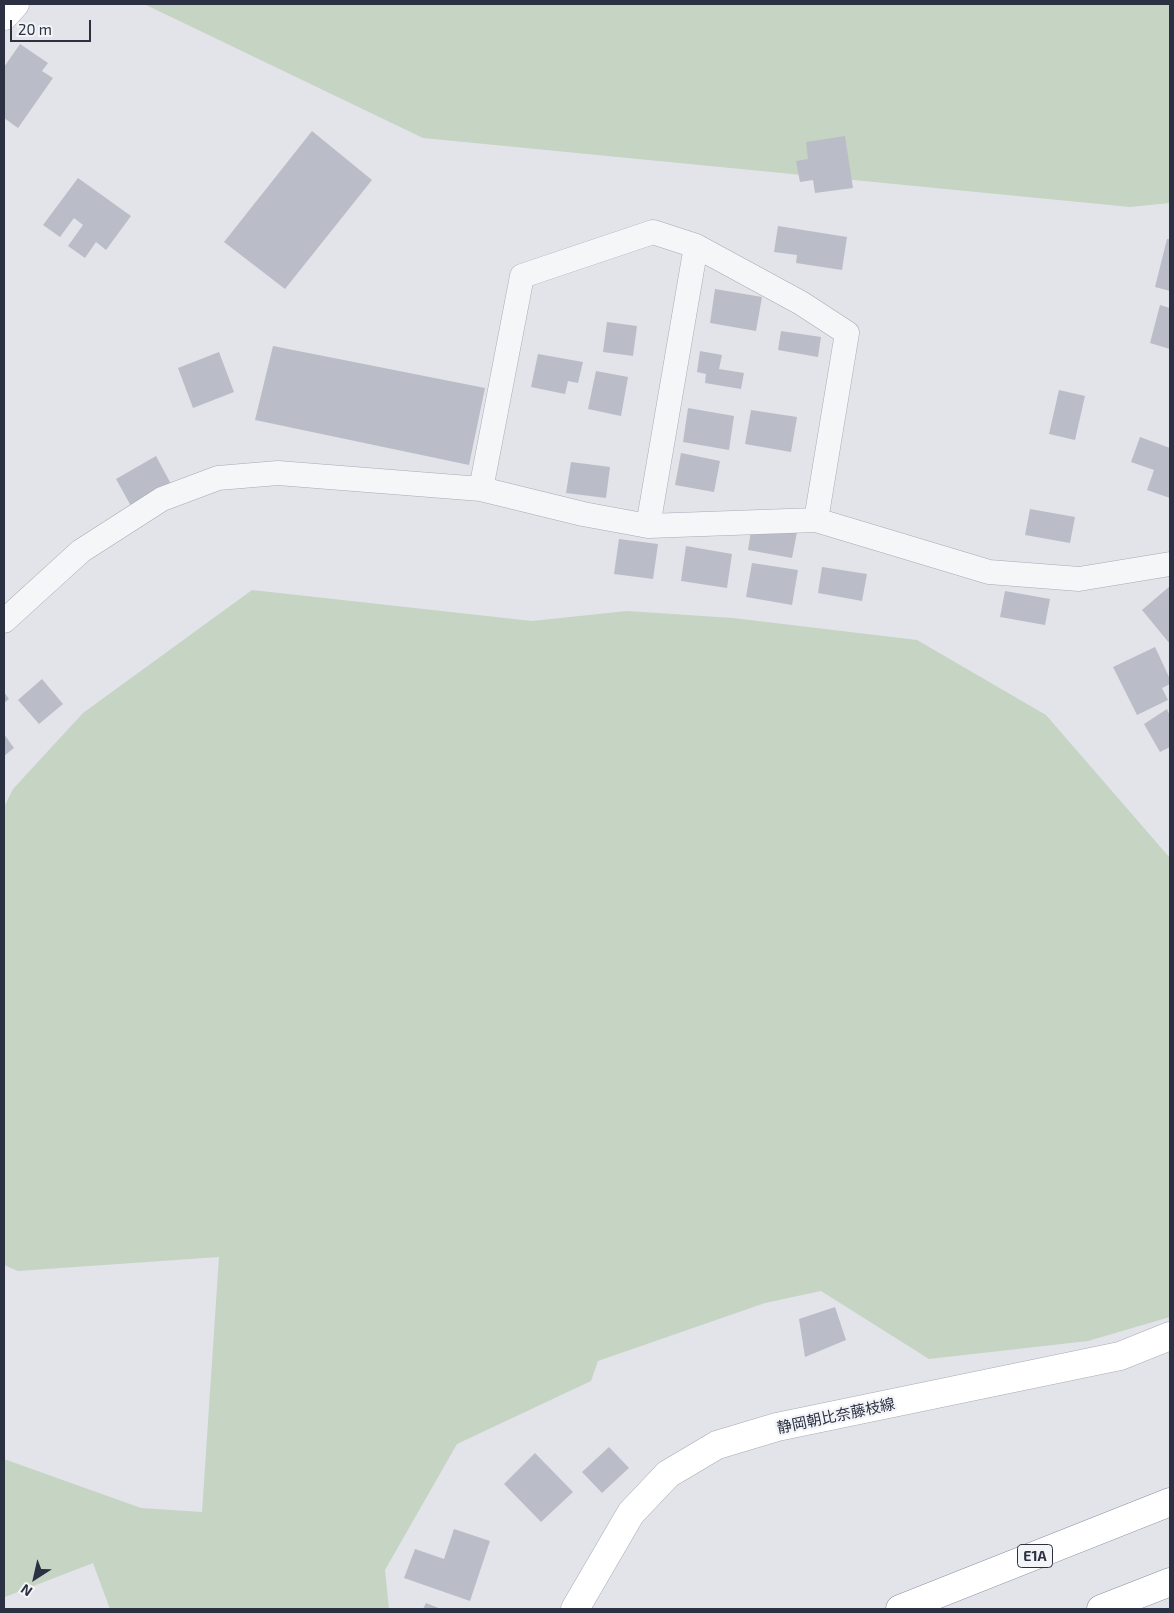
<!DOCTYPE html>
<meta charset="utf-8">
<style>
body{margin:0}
#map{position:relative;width:1174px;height:1613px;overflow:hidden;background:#e2e4ea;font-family:"Exo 2",sans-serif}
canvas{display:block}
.frame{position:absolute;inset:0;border:5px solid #2b3042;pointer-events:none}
.north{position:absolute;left:10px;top:1553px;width:50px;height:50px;-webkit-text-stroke:4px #f2f4f7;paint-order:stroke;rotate:215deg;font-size:14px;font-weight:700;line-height:20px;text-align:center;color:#2b3042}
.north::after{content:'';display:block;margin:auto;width:18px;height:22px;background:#2b3042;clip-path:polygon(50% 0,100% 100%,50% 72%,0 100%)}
.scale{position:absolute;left:10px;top:20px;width:81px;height:22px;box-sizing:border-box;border:2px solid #2b3042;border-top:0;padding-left:6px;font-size:15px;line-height:18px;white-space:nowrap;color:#2b3042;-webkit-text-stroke:4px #f2f4f7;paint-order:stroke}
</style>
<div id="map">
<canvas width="1174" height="1613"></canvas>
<div class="frame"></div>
<div class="north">N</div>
<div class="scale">20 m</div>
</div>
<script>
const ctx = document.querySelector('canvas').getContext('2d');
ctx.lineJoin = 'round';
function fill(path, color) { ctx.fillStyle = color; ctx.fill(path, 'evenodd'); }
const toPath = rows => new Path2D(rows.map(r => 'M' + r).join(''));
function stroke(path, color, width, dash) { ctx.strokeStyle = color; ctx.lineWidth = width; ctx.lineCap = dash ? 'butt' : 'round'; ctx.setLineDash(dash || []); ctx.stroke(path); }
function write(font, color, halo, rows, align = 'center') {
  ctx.font = font + ' "Exo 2","Noto Sans JP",sans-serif'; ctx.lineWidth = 4.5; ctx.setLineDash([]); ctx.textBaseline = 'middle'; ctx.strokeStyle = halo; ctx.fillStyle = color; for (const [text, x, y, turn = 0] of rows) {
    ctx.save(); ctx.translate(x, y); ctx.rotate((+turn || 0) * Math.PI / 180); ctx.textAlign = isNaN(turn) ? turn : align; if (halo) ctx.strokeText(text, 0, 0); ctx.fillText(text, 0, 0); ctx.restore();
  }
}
fill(toPath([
 [144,4,1170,4,1170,203,1130,207,423,138],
 [252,590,532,621,627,611,733,618,917,640,1046,715,1170,858,1170,1317,1088,1341,929,1359,821,1291,765,1303,598,1361,591,1381,457,1444,385,1570,389,1609,110,1609,93,1563,5,1597,4,1459,141,1508,202,1512,219,1257,18,1271,4,1265,4,807,13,789,83,713]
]), '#c6d4c4');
fill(toPath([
 [20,44,48,63,42,71,53,78,18,128,4,118,4,67],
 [312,131,372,180,285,289,224,242],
 [845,136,853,188,815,193,813,180,800,182,796,161,808,159,806,142],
 [78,178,131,216,106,250,96,242,85,258,68,246,83,225,74,218,60,237,43,225],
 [778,226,847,237,842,270,796,263,797,255,774,252],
 [1167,239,1170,239,1170,291,1155,287],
 [715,289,762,297,756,331,710,323],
 [1160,305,1170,308,1170,349,1150,343],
 [607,322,637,326,633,356,603,352],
 [781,331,821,337,818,357,778,350],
 [273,346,485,388,469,465,255,420],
 [700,351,722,355,719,369,744,373,741,389,705,383,706,374,697,372],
 [219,352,234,392,193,408,178,368],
 [538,354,583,362,578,383,568,381,565,394,531,387],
 [596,371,628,377,621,416,588,409],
 [1059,390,1085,396,1075,440,1049,434],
 [688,408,734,416,729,450,683,442],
 [751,410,797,417,791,452,745,444],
 [1140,437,1170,448,1170,498,1147,490,1154,470,1131,462],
 [681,453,720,461,714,492,675,485],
 [156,456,171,484,131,506,116,479],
 [571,462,610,467,606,498,566,493],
 [1030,509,1075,517,1070,543,1025,535],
 [752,524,797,532,792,558,748,550],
 [619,539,658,544,653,579,614,574],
 [686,546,732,554,727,588,681,581],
 [752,563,798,570,792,605,746,597],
 [822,567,867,574,862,601,818,593],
 [1170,586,1169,617,1170,644,1142,610],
 [1005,591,1050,599,1045,625,1000,617],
 [1155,647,1170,679,1170,684,1162,688,1168,700,1137,715,1113,667],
 [42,679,63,704,39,724,18,700],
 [4,692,9,699,4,703],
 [1167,709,1170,716,1170,747,1160,752,1144,724],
 [4,734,14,748,4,756],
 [835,1307,846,1340,805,1357,799,1319],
 [609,1447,629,1468,602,1493,582,1472],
 [535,1453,573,1492,541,1522,504,1484],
 [454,1529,490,1541,470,1601,404,1578,415,1549,444,1559],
 [426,1603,441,1609,423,1609]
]), '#babdc7');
const minor = toPath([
 [481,489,522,276,653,232,696,246,801,303,847,333,816,520],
 [648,526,696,246],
 [4,621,81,551,162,499,218,478,278,473,481,489,583,514,648,526,816,520,989,572,1079,579,1170,564]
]);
const secondary = toPath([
 [4,16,15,4],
 [575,1609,631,1513,668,1474,717,1445,777,1427,1120,1356,1170,1336]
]);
const motorway = toPath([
 [900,1609,1170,1502],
 [1101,1609,1170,1582]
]);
stroke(minor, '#a7aab4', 25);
stroke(secondary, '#a7aab4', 29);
stroke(motorway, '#8a90a0', 29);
stroke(minor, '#f5f6f8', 24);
stroke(secondary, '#fff', 28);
stroke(motorway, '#fff', 28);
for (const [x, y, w] of [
 [1035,1556,35]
]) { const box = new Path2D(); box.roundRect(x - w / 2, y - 11.5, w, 23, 4); ctx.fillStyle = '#f2f4f7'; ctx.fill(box); stroke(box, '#2b3042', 1); }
write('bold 14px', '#2b3042', null, [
 ["E1A",1035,1556]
]);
write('15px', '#2b3042', '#f2f4f7', [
 ["静岡朝比奈藤枝線",836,1416,-12]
]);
</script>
